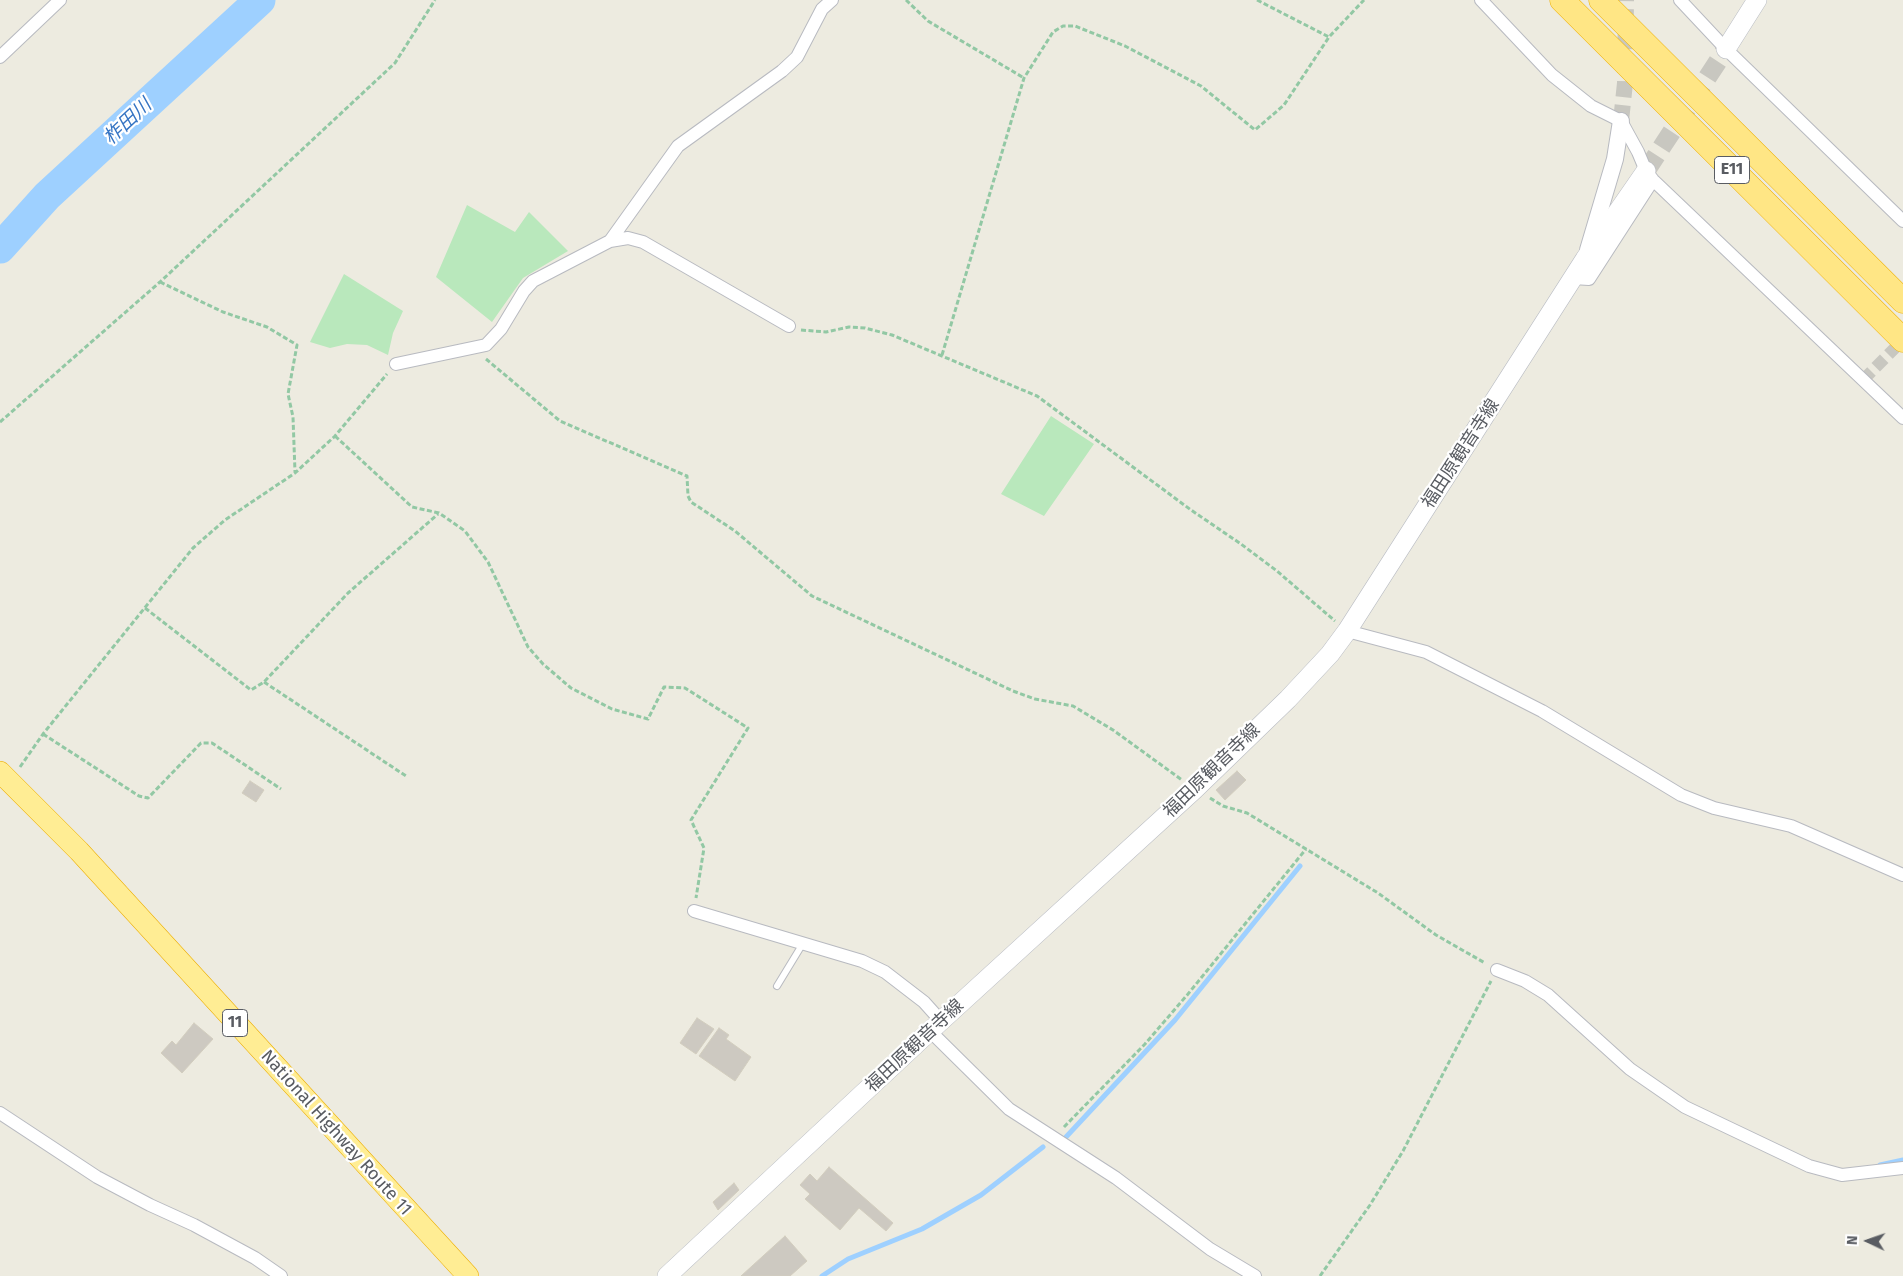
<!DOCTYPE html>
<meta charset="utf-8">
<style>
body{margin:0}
#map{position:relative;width:1903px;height:1276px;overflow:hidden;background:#edebe0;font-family:"Fira Sans",sans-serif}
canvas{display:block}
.north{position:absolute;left:1843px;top:1216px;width:50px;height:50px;-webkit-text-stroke:4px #fff;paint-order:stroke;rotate:273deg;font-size:14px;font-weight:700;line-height:20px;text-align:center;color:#595c62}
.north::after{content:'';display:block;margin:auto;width:18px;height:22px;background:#595c62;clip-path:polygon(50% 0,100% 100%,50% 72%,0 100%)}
</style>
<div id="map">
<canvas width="1903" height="1276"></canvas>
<div class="north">N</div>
</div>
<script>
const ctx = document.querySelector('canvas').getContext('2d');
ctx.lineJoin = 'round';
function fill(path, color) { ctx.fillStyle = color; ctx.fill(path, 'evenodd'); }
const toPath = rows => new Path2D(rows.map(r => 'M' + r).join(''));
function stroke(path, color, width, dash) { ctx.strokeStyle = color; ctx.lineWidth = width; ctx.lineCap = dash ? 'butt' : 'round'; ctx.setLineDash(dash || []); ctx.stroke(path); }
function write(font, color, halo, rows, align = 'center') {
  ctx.font = font + ' "Fira Sans","Noto Sans JP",sans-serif'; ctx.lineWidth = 4.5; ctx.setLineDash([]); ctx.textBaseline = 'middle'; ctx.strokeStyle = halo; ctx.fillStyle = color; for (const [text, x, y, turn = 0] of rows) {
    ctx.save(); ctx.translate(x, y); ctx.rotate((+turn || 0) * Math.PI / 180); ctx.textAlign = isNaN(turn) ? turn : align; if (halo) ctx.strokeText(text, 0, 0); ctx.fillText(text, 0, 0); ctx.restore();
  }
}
fill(toPath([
 [467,205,515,232,529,212,568,251,523,278,492,322,436,277],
 [344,274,403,311,393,333,388,355,367,345,347,344,330,348,310,342],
 [1051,416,1094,444,1044,516,1001,494]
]), '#b9e8bc');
stroke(toPath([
 [1066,1137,1175,1020,1300,866],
 [1880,1165,1903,1160],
 [822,1276,848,1259,922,1229,981,1195,1043,1147]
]), '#9ed0ff', 5);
stroke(toPath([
 [0,248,47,196,260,0]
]), '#9ed0ff', 31);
const building = toPath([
 [1237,771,1246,780,1225,800,1216,790,1237,771],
 [250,781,264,790,256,802,242,793,250,781],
 [697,1018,714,1029,696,1054,680,1043,697,1018],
 [194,1023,213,1039,182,1073,161,1053,172,1041,176,1045,194,1023],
 [719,1028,729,1035,726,1039,751,1057,735,1081,699,1056,719,1028],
 [829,1167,893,1223,886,1231,859,1208,840,1230,805,1199,810,1194,800,1185,810,1174,817,1181,829,1167],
 [734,1183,739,1190,718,1210,713,1202,734,1183],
 [785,1236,807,1261,790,1276,741,1276,785,1236]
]);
fill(building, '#cdc9c1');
stroke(building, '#d2cdbe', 1);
stroke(toPath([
 [1863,380,1903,340]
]), '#c8c7c0', 12, [12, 6]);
stroke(toPath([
 [1621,121,1625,83,1626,0]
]), '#c8c7c0', 16, [16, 8]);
stroke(toPath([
 [1646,171,1726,49]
]), '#c8c7c0', 19, [19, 9]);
const service = toPath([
 [777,986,802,945]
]);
const minor = toPath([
 [1481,0,1552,75,1591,106,1621,121,1638,152,1646,171,1653,180,1903,418],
 [1680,0,1726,49,1903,221],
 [0,57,60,0],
 [610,241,628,238,643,242,789,326],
 [1573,278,1589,279,1653,180],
 [396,364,486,345,501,329,524,291,533,281,610,241,678,146,782,71,797,57,822,9,832,0],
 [1347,631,1426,652,1542,711,1681,795,1714,808,1791,826,1903,875],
 [694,911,862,961,885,972,924,1002,941,1021],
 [1497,970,1525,981,1548,995,1630,1069,1685,1107,1809,1166,1842,1175,1903,1168],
 [930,1031,1009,1109,1116,1178,1210,1249,1255,1276],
 [0,1113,97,1177,150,1205,194,1225,255,1258,281,1276]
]);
const tertiary = toPath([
 [1588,250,1615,159,1621,121]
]);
const secondary = toPath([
 [1726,49,1757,0],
 [667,1276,930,1031,1195,789,1288,699,1330,654,1347,631,1585,259,1646,171]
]);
const trunk = toPath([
 [0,772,79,851,468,1276]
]);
const motorway = toPath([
 [1562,0,1903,340],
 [1601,0,1903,301]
]);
stroke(service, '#b8bac0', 8);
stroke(minor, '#b8bac0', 14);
stroke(tertiary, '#b8bac0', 18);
stroke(secondary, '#b9bcc3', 20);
stroke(trunk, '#edae00', 22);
stroke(motorway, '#edae00', 25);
stroke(toPath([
 [906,0,928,21,1024,78],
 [1257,0,1329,37],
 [160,282,223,312,267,327,297,345,288,394,293,417,295,472],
 [801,330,826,332,849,327,865,328,892,335,1037,396,1191,510,1241,544,1277,571,1335,621],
 [942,355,1024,78,1053,32,1063,26,1075,26,1125,46,1201,86,1255,130,1284,105,1329,37,1364,0],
 [486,359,560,421,687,476,688,496,691,502,735,531,812,596,1013,691,1035,699,1073,706,1113,730,1182,780],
 [0,422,160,282,395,63,435,0],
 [335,436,412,507,439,513,465,531,488,562,528,647,543,664,571,688,612,709,648,719,664,687,685,688,748,728,691,820,704,848,696,898],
 [145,608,251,690,264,682,348,593,438,514],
 [264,682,406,776],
 [43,734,139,796,148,798,201,743,212,743,281,789],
 [20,767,43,734,193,548,225,520,295,473,335,436,387,374],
 [1210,798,1223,806,1247,813,1378,893,1436,935,1485,963],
 [1064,1127,1145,1044,1188,994,1306,849],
 [1320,1276,1370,1205,1403,1151,1491,981]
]), '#92c8a4', 3, [5, 2.5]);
stroke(service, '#fff', 6);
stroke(minor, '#fff', 12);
stroke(tertiary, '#fff', 16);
stroke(secondary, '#fff', 19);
stroke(trunk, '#ffed94', 21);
stroke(motorway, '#ffe685', 24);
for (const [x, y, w] of [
 [1732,170,35],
 [235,1023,25]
]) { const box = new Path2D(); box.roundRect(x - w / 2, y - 13.5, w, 27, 4); ctx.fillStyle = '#fff'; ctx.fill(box); stroke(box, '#595c62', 1); }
write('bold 16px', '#595c62', null, [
 ["E11",1732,170],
 ["11",235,1023]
]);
write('18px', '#595c62', '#fff', [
 ["福田原観音寺線",1461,454,-57],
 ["福田原観音寺線",1212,771,-44],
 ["福田原観音寺線",915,1046,-43],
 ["National Highway Route 11",336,1133,48]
]);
write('italic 19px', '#3574c3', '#fff', [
 ["柞田川",128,122,-43]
]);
</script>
